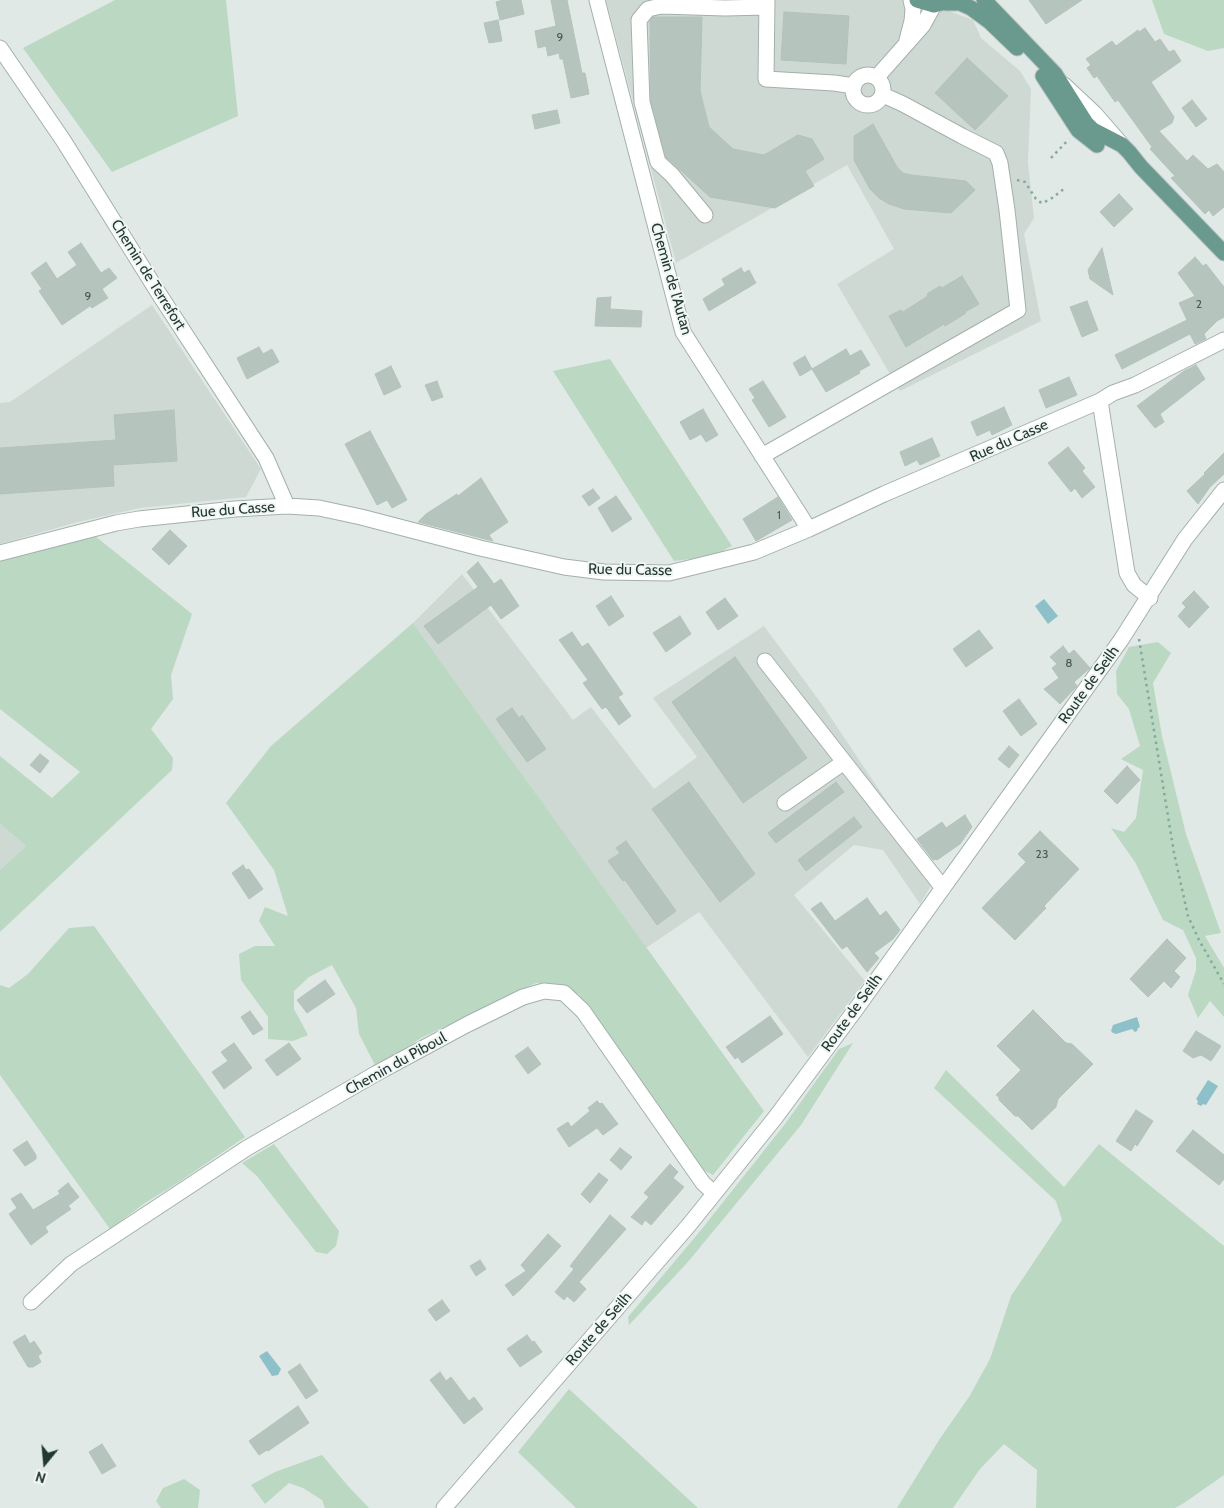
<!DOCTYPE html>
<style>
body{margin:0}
#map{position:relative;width:1224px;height:1508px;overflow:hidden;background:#e0e9e5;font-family:Cabin,sans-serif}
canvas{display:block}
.north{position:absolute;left:20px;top:1438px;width:50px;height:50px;-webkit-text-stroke:4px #f0f6f3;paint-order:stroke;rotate:197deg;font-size:14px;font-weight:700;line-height:20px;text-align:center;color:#233832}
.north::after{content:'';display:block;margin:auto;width:18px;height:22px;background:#233832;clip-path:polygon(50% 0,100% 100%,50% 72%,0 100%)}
</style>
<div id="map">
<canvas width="1224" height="1508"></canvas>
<div class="north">N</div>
</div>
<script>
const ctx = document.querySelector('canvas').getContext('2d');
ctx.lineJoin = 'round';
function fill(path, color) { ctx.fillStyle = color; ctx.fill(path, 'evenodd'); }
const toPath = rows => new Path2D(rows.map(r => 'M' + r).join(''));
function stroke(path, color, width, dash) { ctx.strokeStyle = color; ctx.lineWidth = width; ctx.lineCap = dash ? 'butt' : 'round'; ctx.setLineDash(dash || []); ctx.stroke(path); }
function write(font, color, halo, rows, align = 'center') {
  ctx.font = font + ' Cabin,sans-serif'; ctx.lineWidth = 4; ctx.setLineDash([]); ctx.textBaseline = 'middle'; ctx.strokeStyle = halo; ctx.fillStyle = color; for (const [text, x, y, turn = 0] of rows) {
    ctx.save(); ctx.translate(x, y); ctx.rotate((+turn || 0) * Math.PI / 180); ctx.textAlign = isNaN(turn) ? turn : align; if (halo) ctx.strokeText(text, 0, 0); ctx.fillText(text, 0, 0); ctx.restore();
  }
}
fill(toPath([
 [606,0,908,0,922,10,949,11,973,20,981,38,1020,71,1031,89,1028,162,1034,218,1024,234,1041,321,900,391,837,284,894,249,847,165,676,263],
 [152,305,261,469,246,497,140,508,78,522,0,544,0,403,10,402],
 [462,574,573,720,591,707,654,789,697,757,653,698,764,626,821,703,937,876,920,904,883,850,854,845,794,895,865,981,808,1057,699,912,646,948,413,623],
 [0,824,26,846,0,870]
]), '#cfd9d4');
fill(toPath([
 [115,0,226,0,238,116,112,172,23,48],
 [1152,0,1224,0,1224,48,1208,51,1164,34],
 [610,359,732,546,713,556,674,561,553,371],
 [95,536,192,614,171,675,173,699,151,729,173,758,172,770,0,932,0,870,26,846,0,824,0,756,52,798,80,772,0,709,0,558],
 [413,623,764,1111,713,1175,703,1170,579,995,558,984,536,983,421,1038,403,1050,375,1065,359,1034,356,1008,332,965,309,977,294,991,294,1009,308,1035,293,1041,268,1039,268,1017,241,980,239,954,255,946,275,946,259,921,265,907,288,916,274,870,226,803,271,746],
 [1158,642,1171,653,1153,683,1162,736,1186,834,1221,933,1205,936,1224,968,1224,1017,1210,1001,1198,1018,1188,995,1196,970,1196,958,1183,930,1163,920,1135,862,1111,828,1124,832,1136,818,1143,770,1121,759,1140,746,1129,709,1117,694,1116,671,1129,647],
 [94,926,245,1137,179,1182,145,1203,110,1229,0,1075,0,985,9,988,28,974,69,928],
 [853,1043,801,1125,687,1263,629,1325,628,1317,701,1230,785,1124,839,1049],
 [946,1070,1064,1187,1099,1144,1224,1246,1224,1475,1184,1503,1175,1508,1036,1508,1037,1470,1004,1444,980,1469,953,1508,897,1508,939,1440,969,1397,990,1359,1011,1296,1062,1220,1056,1201,934,1088],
 [274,1144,339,1231,336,1246,327,1254,316,1252,257,1176,242,1163],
 [569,1389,698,1508,576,1508,518,1452],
 [322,1455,348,1486,369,1508,325,1508,322,1500,303,1488,289,1483,265,1504,251,1485,275,1472],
 [184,1479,200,1490,198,1508,161,1508,156,1501,163,1488]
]), '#bbd8c3');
fill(toPath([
 [1044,599,1058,616,1048,624,1035,606],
 [1137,1017,1140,1027,1138,1028,1137,1031,1135,1032,1132,1029,1116,1034,1113,1033,1111,1031,1113,1025],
 [1208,1080,1218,1086,1206,1105,1203,1104,1201,1106,1197,1104,1198,1101,1196,1099],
 [267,1351,281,1369,278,1375,272,1376,259,1356]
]), '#8ec0c9');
const building = toPath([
 [503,0,521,0,524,14,500,20,496,2,503,0],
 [551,0,567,0,582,73,585,73,589,94,571,98,563,59,560,59,559,53,548,56,546,46,538,48,535,31,556,26,551,0],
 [1029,0,1082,0,1046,24,1029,0],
 [784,12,849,16,846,64,781,60,784,12],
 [653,17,702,17,700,91,709,127,733,149,764,155,798,135,812,139,824,159,805,171,814,186,775,208,710,197,666,157,651,101,650,21,653,17],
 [498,20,502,41,489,43,484,23,498,20],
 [1145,28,1155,42,1160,39,1169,52,1174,50,1181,61,1151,82,1174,117,1172,123,1159,131,1187,161,1193,155,1208,169,1217,164,1224,172,1224,207,1213,216,1209,210,1205,214,1171,178,1175,176,1150,149,1152,147,1118,100,1115,102,1097,76,1094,78,1087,68,1091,65,1086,59,1112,41,1116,46,1138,30,1139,32,1145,28],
 [967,58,1008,96,975,130,935,93,967,58],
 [1192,100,1207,119,1196,127,1182,108,1192,100],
 [557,110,560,123,535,129,532,115,557,110],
 [873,124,897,167,903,173,911,175,966,181,975,190,951,213,904,209,889,204,879,198,870,189,854,160,854,136,873,124],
 [1119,194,1133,209,1114,227,1100,212,1119,194],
 [81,243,101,273,109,268,117,278,102,289,108,298,92,308,90,306,62,325,39,291,42,289,31,273,46,262,57,279,77,265,68,252,81,243],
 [1102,248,1113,295,1090,279,1088,270,1102,248],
 [1195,257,1203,266,1206,264,1224,287,1224,317,1217,321,1204,334,1206,339,1195,344,1190,334,1122,369,1115,355,1187,320,1179,303,1195,296,1178,273,1195,257],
 [741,268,744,273,749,270,756,283,709,311,703,299,725,285,722,279,741,268],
 [962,276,979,304,965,312,966,313,945,326,944,324,906,347,889,316,901,310,903,312,928,296,927,294,940,286,942,288,962,276],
 [611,297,610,309,642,311,641,327,595,326,597,298,611,297],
 [1087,301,1098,330,1082,337,1070,307,1087,301],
 [259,347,263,354,272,349,279,362,247,379,237,358,259,347],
 [846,349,850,356,861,350,870,365,859,371,860,373,826,392,812,369,846,349],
 [805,356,812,369,800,376,793,363,805,356],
 [1196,365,1205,379,1160,414,1164,422,1155,428,1137,406,1184,371,1196,365],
 [391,366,401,387,384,395,375,374,391,366],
 [1069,377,1077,395,1046,408,1039,390,1069,377],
 [437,381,443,397,432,401,425,385,437,381],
 [763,381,786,417,769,427,752,400,755,398,749,389,763,381],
 [1004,407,1012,425,992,435,990,430,977,436,971,422,1004,407],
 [703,409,718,435,706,442,701,434,690,440,680,422,703,409],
 [174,410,177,461,113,465,114,486,0,494,0,448,116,440,114,415,174,410],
 [370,431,407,500,392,508,387,500,377,505,345,444,370,431],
 [932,438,940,456,920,465,917,460,905,466,900,452,932,438],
 [1068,447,1085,468,1082,471,1095,487,1082,498,1075,488,1071,492,1048,463,1068,447],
 [1224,453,1224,474,1210,487,1198,504,1187,491,1205,474,1204,473,1224,453],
 [481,478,508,522,489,535,493,541,418,522,426,514,457,494,458,496,481,478],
 [593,489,600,498,589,506,582,496,593,489],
 [616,496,632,519,612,532,598,508,616,496],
 [778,497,792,520,756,541,743,519,778,497],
 [170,530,187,546,169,565,152,549,170,530],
 [478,562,494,584,501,579,519,606,501,619,491,605,438,644,424,626,478,587,467,572,478,562],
 [1194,591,1209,607,1189,628,1178,616,1186,607,1182,603,1194,591],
 [611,596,624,616,609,626,596,606,611,596],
 [725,598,738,616,718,630,706,612,725,598],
 [680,616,691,634,666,652,653,633,680,616],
 [979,630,993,648,966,667,953,649,979,630],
 [572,632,582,647,588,643,623,694,618,697,631,716,619,725,606,707,602,709,583,683,588,680,559,640,572,632],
 [1063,646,1069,654,1074,650,1090,668,1074,682,1077,686,1060,704,1044,689,1059,678,1052,668,1057,664,1050,657,1063,646],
 [735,657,807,758,743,803,672,702,735,657],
 [1019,699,1037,724,1021,736,1003,711,1019,699],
 [512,708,519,718,522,715,546,749,527,762,496,719,512,708],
 [1009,746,1019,755,1009,768,998,759,1009,746],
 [40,754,49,761,40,773,30,765,40,754],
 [1127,766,1140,780,1117,804,1104,791,1127,766],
 [689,782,755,874,720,902,652,809,689,782],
 [836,782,844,792,776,843,768,833,836,782],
 [965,815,972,827,960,844,937,860,936,859,933,860,917,839,942,822,946,828,965,815],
 [854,817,862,827,806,871,798,860,854,817],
 [1040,831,1079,869,1044,906,1046,908,1015,940,982,908,1026,862,1018,854,1040,831],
 [626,841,676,911,657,925,625,880,623,881,608,861,620,853,616,848,626,841],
 [243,865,246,870,249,869,263,889,249,899,232,873,243,865],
 [867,898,880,916,886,911,900,930,893,939,874,953,879,958,867,972,847,946,842,949,811,909,821,902,835,921,867,898],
 [1167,939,1186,958,1174,971,1180,977,1171,988,1164,981,1148,997,1130,979,1167,939],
 [325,980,335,994,307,1013,297,1000,325,980],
 [1033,1010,1066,1043,1072,1044,1093,1064,1058,1099,1056,1107,1032,1130,1018,1116,1015,1116,999,1100,999,1097,996,1095,1021,1070,997,1046,1033,1010],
 [250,1011,263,1029,253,1035,241,1017,250,1011],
 [770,1016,783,1034,742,1063,738,1057,735,1059,726,1047,770,1016],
 [1196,1031,1221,1046,1211,1061,1201,1055,1193,1058,1183,1051,1196,1031],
 [234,1043,252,1068,224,1089,212,1072,228,1061,221,1052,234,1043],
 [289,1043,301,1059,277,1076,265,1060,289,1043],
 [528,1047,541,1064,528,1074,515,1056,528,1047],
 [597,1101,600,1104,602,1103,618,1124,603,1135,597,1128,569,1147,557,1129,568,1122,571,1127,590,1111,588,1108,597,1101],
 [1136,1110,1153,1121,1137,1146,1135,1144,1131,1151,1116,1141,1136,1110],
 [1193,1130,1224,1155,1224,1179,1219,1185,1176,1151,1193,1130],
 [27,1141,36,1155,36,1159,25,1166,13,1150,27,1141],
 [620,1148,632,1157,621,1170,610,1160,620,1148],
 [670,1164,678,1172,673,1178,684,1187,651,1225,645,1220,642,1225,631,1217,649,1197,644,1193,670,1164],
 [599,1173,608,1180,590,1203,581,1194,599,1173],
 [68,1183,79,1197,68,1206,71,1209,45,1227,48,1232,31,1245,9,1214,17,1208,11,1199,21,1193,33,1210,60,1194,58,1191,68,1183],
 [610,1215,626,1229,579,1282,586,1289,574,1302,567,1296,564,1300,555,1292,574,1269,570,1266,610,1215],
 [548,1234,561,1246,521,1289,513,1296,505,1285,526,1271,521,1265,548,1234],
 [480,1260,486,1269,476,1276,470,1266,480,1260],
 [442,1300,450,1311,436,1321,428,1310,442,1300],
 [25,1335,30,1344,34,1341,42,1353,38,1356,41,1362,33,1367,28,1367,13,1342,25,1335],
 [527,1335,532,1342,534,1341,542,1352,520,1367,507,1349,527,1335],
 [300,1364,318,1391,306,1399,288,1372,300,1364],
 [440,1372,446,1381,451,1377,469,1401,474,1397,483,1409,464,1424,430,1380,440,1372],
 [298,1406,309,1423,268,1451,267,1450,259,1455,249,1441,298,1406],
 [102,1444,116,1466,102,1474,89,1452,102,1444]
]);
fill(building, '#b6c4be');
stroke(building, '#b4c2bc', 1);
const minor = toPath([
 [597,0,683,332,809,529],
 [767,0,766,79,834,83,854,86],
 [907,40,912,21,913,9,911,0],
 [0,48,63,140,161,297,266,458,287,506],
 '853 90a15 15 0 1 1 30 0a15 15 0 1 1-30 0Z',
 [877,77,923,25,934,5],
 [1064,85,1095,114,1121,144],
 [705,215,672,175,658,162,642,102,639,20,648,9,661,6,725,8,766,7],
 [1100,401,1127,573,1134,585,1150,598],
 [762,456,1018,310,1007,210,1000,163,996,153,962,136,903,104,883,95],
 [0,553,116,523,139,519,235,509,287,506,319,508,361,517,480,548,564,567,604,572,669,573,754,552,809,529,884,494,1100,401,1113,393,1135,385,1224,340],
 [765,661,943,888],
 [785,803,844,762],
 [31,1302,71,1264,247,1148,377,1073,466,1025,523,997,544,991,564,993,583,1011,703,1183,714,1193],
 [444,1508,689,1225,775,1118,856,1009,1121,640,1185,539,1224,490]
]);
const major = toPath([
 [917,0,934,5,951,0],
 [984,0,1055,74,1086,123,1093,130,1122,145,1129,152,1141,167,1224,253],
 [946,3,960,3,971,8,990,22,1017,48],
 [1043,76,1078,130,1097,145]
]);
stroke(minor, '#a4b0ac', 17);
stroke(major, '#bdc3c2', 17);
stroke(toPath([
 [1051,158,1069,139],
 [1017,180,1025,182,1036,199,1040,202,1043,203,1052,198,1065,188],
 [1139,639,1174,853,1188,916,1199,940,1224,984]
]), '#84aa9e', 2.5, [2.5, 4]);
stroke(minor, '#fff', 15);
stroke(major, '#699a8d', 15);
write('12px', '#485b55', null, [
 ["9",560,37],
 ["9",88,296],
 ["2",1199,304],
 ["1",779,515],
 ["8",1069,663],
 ["23",1042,854]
]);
write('15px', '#233832', '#f0f6f3', [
 ["Chemin de Terrefort",148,275,58],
 ["Chemin de l'Autan",671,279,74],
 ["Rue du Casse",1009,441,-24],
 ["Rue du Casse",233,510,-4],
 ["Rue du Casse",630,570,1],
 ["Route de Seilh",1089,685,-54],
 ["Route de Seilh",852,1013,-54],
 ["Chemin du Piboul",396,1064,-29],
 ["Route de Seilh",599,1329,-49]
]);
</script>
